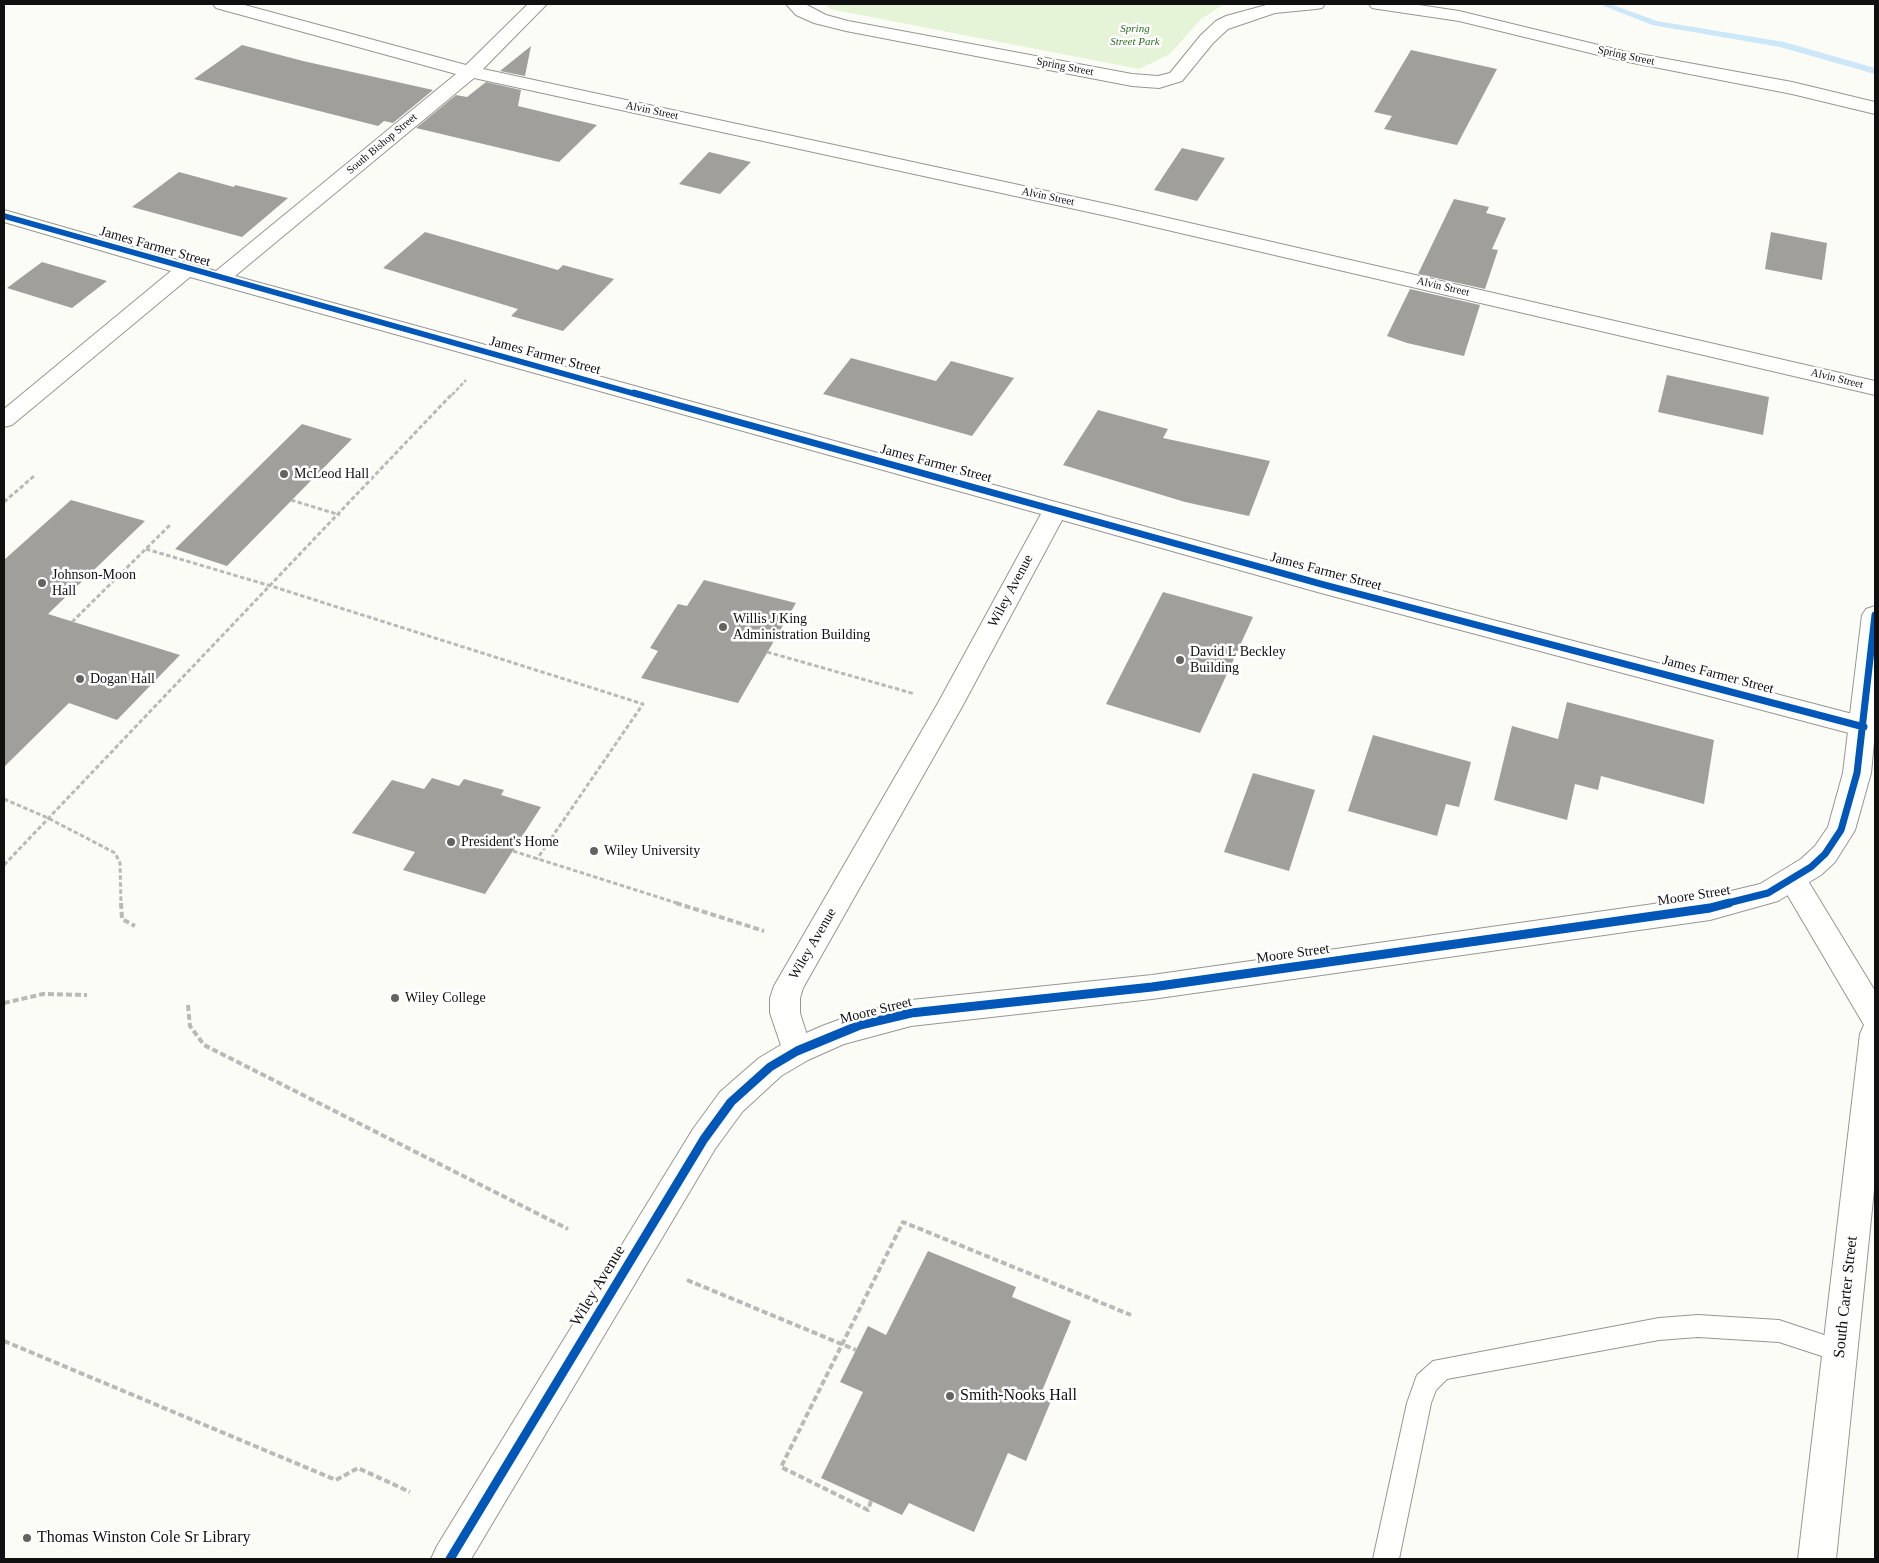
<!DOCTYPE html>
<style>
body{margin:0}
#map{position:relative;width:1879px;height:1563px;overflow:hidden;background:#fcfcf7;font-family:Georgia,serif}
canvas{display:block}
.frame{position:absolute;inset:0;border:5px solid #101010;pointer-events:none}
</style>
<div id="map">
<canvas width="1879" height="1563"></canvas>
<div class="frame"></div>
</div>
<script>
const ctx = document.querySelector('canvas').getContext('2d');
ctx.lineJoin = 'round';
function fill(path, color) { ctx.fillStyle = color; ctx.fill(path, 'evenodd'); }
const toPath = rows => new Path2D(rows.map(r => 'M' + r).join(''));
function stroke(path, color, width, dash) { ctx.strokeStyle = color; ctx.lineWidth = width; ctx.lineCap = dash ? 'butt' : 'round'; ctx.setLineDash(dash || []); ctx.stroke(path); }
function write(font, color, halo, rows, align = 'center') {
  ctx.font = font + ' Georgia,serif'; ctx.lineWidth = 5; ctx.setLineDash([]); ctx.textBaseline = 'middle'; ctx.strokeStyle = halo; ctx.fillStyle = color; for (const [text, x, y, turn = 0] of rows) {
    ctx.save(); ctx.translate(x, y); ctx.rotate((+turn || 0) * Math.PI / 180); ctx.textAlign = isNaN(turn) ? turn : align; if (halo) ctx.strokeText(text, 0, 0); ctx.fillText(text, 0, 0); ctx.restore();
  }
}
fill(toPath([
 [826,4,1224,4,1200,20,1170,54,1139,69,830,9]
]), '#e5f3d6');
fill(toPath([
 [1599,4,1610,4,1657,21,1784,42,1875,68,1875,74,1780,47,1652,25,1599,4]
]), '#cbe7f8');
fill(toPath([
 [242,45,303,61,433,90,393,123,384,121,378,126,194,79],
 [531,46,525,76,500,71],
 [1411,50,1497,69,1457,145,1384,129,1392,116,1374,112],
 [486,82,521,90,518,106,597,125,559,162,416,128,456,95,467,97],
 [1182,148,1225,158,1197,201,1154,190],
 [709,152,751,162,720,194,679,184],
 [179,172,234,187,235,185,288,198,242,237,132,207],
 [1454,199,1489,207,1486,213,1506,218,1492,249,1498,250,1485,289,1418,274],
 [425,232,558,270,563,265,614,279,563,331,511,316,518,309,383,268],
 [1771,232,1827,243,1822,280,1765,269],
 [42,262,107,281,72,308,7,288],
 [1410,289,1480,305,1464,356,1407,343,1387,336],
 [851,358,936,381,951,361,1014,378,972,436,823,394],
 [1667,375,1769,397,1763,435,1658,412],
 [1098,410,1168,429,1163,438,1270,461,1249,516,1185,502,1063,465],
 [302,424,352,439,227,566,175,549],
 [71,500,145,521,48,614,180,655,117,720,69,703,4,767,4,560],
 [704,580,796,603,738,703,641,678,658,651,650,648,678,604,687,606],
 [1163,592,1253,617,1200,733,1106,704],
 [1567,702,1714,740,1704,804,1601,776,1598,790,1575,784,1567,820,1494,800,1512,726,1558,739],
 [1373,735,1471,762,1459,807,1446,804,1437,836,1348,811],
 [1253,773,1315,790,1289,871,1224,852],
 [432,778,459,786,464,779,504,790,501,795,541,807,485,894,403,870,415,852,352,833,392,780,424,789],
 [928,1251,1016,1287,1012,1297,1071,1321,1040,1396,1051,1401,1026,1461,1008,1453,974,1532,909,1503,902,1515,821,1478,863,1392,840,1382,868,1326,886,1335]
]), '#a09f9c');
const service = toPath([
 [1698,1315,1779,1320,1848,1343,1852,1351,1848,1359,1840,1362,1779,1342,1698,1337,1659,1340,1447,1379,1436,1390,1431,1403,1399,1559,1373,1559,1407,1403,1417,1375,1433,1361,1659,1318,1698,1315]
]);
const minor = toPath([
 [213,4,241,4,466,65,528,4,547,4,483,69,1116,206,1875,381,1875,395,1116,218,474,78,235,276,1321,575,1864,717,1873,720,1875,731,1873,734,1864,737,1321,593,1062,520,963,705,803,988,800,998,800,1013,812,1051,808,1060,797,1064,786,1060,770,1013,770,998,774,986,938,703,1041,514,190,277,12,425,4,427,4,409,171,271,4,222,4,210,216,271,456,74,216,8,213,4],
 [786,4,805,4,826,15,848,21,1132,74,1158,76,1170,73,1201,35,1216,21,1226,16,1270,4,1325,4,1322,8,1316,9,1275,13,1228,29,1213,43,1182,81,1159,88,1132,86,846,31,814,23,796,15,786,4],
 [1369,4,1412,4,1459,11,1623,51,1792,82,1875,102,1875,114,1792,94,1623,61,1459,21,1378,9,1372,8,1369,4],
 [1792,868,1802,871,1875,991,1875,1180,1836,1559,1798,1559,1860,1034,1864,1025,1778,879,1782,871,1792,868]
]);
const tertiary = toPath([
 [1875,606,1875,731,1871,773,1855,830,1835,862,1821,875,1778,901,1710,920,1152,999,911,1026,844,1044,808,1060,781,1076,742,1112,715,1149,471,1559,431,1559,437,1546,693,1129,720,1092,759,1058,786,1042,822,1026,860,1012,911,1000,1152,975,1710,896,1760,884,1801,859,1815,846,1828,827,1843,773,1862,615,1866,609,1875,606]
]);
stroke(service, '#969694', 2);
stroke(minor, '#969694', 2);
stroke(tertiary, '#969694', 2);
stroke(toPath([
 [452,395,466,380]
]), '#b9b9b8', 2.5, [4, 2]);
stroke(toPath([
 [291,500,340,515],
 [4,502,34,476],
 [146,549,271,586,643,704,537,859],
 [72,622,171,524],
 [767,652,915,694],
 [4,799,48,818,115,853,120,863,121,904],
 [513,851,680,904],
 [4,865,453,393]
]), '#b9b9b8', 3, [4.5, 2.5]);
stroke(toPath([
 [121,903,122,919,135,926],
 [676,903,764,931],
 [4,1003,43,994,87,995],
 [188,1005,190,1026,204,1045,568,1229],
 [687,1280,856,1350],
 [4,1341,336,1480,358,1468,410,1492],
 [871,1501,868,1510,781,1467,903,1222,1131,1315]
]), '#b9b9b8', 4, [6, 3]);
fill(service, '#fffffe');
fill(minor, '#fffffe');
fill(tertiary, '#fffffe');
stroke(toPath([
 [4,216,639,395]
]), '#0057b8', 5.5);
stroke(toPath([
 [634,393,1321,584,1864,727],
 [1724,904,1768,893,1811,867,1825,854,1841,830,1857,773,1875,615]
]), '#0057b8', 7);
stroke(toPath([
 [450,1559,704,1139,731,1102,770,1067,797,1051,860,1025,911,1013,1152,987,1710,908,1729,903]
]), '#0057b8', 9);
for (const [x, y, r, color] of [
 [284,474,5,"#636361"],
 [42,583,5,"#636361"],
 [723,627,5,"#636361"],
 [1180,660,5,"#636361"],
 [80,679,5,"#636361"],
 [451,842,5,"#636361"],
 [594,851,5,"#636361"],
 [395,998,5,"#636361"],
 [950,1396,5,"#636361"],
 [27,1538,5,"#636361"]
]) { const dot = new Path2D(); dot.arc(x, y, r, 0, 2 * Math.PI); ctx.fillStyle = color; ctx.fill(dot); stroke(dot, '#fff', 2); }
write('italic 11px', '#2b6c1d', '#fff', [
 ["Spring",1135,29],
 ["Street Park",1135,42]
]);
write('11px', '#101010', '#fff', [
 ["Spring Street",1626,56,12],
 ["Spring Street",1065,67,11],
 ["Alvin Street",652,111,12],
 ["South Bishop Street",382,144,-40],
 ["Alvin Street",1048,197,12],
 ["Alvin Street",1443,287,13],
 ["Alvin Street",1837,379,14]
]);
write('14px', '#101010', '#fff', [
 ["James Farmer Street",155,247,16],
 ["James Farmer Street",545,356,15],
 ["James Farmer Street",936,464,15],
 ["James Farmer Street",1326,572,15],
 ["Wiley Avenue",1011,591,-62],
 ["James Farmer Street",1718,675,15],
 ["Moore Street",1694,896,-9],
 ["Wiley Avenue",813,944,-60],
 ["Moore Street",1293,954,-8],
 ["Moore Street",876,1011,-14]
]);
write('14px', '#101010', '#fff', [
 ["McLeod Hall",294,474],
 ["Johnson-Moon",52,575],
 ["Hall",52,591],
 ["Willis J King",733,619],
 ["Administration Building",733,635],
 ["David L Beckley",1190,652],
 ["Building",1190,668],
 ["Dogan Hall",90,679],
 ["President's Home",461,842],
 ["Wiley University",604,851],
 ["Wiley College",405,998]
], 'left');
write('16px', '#101010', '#fff', [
 ["Wiley Avenue",598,1286,-59],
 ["South Carter Street",1846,1297,-84]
]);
write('16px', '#101010', '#fff', [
 ["Smith-Nooks Hall",960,1396],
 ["Thomas Winston Cole Sr Library",37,1538]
], 'left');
</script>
